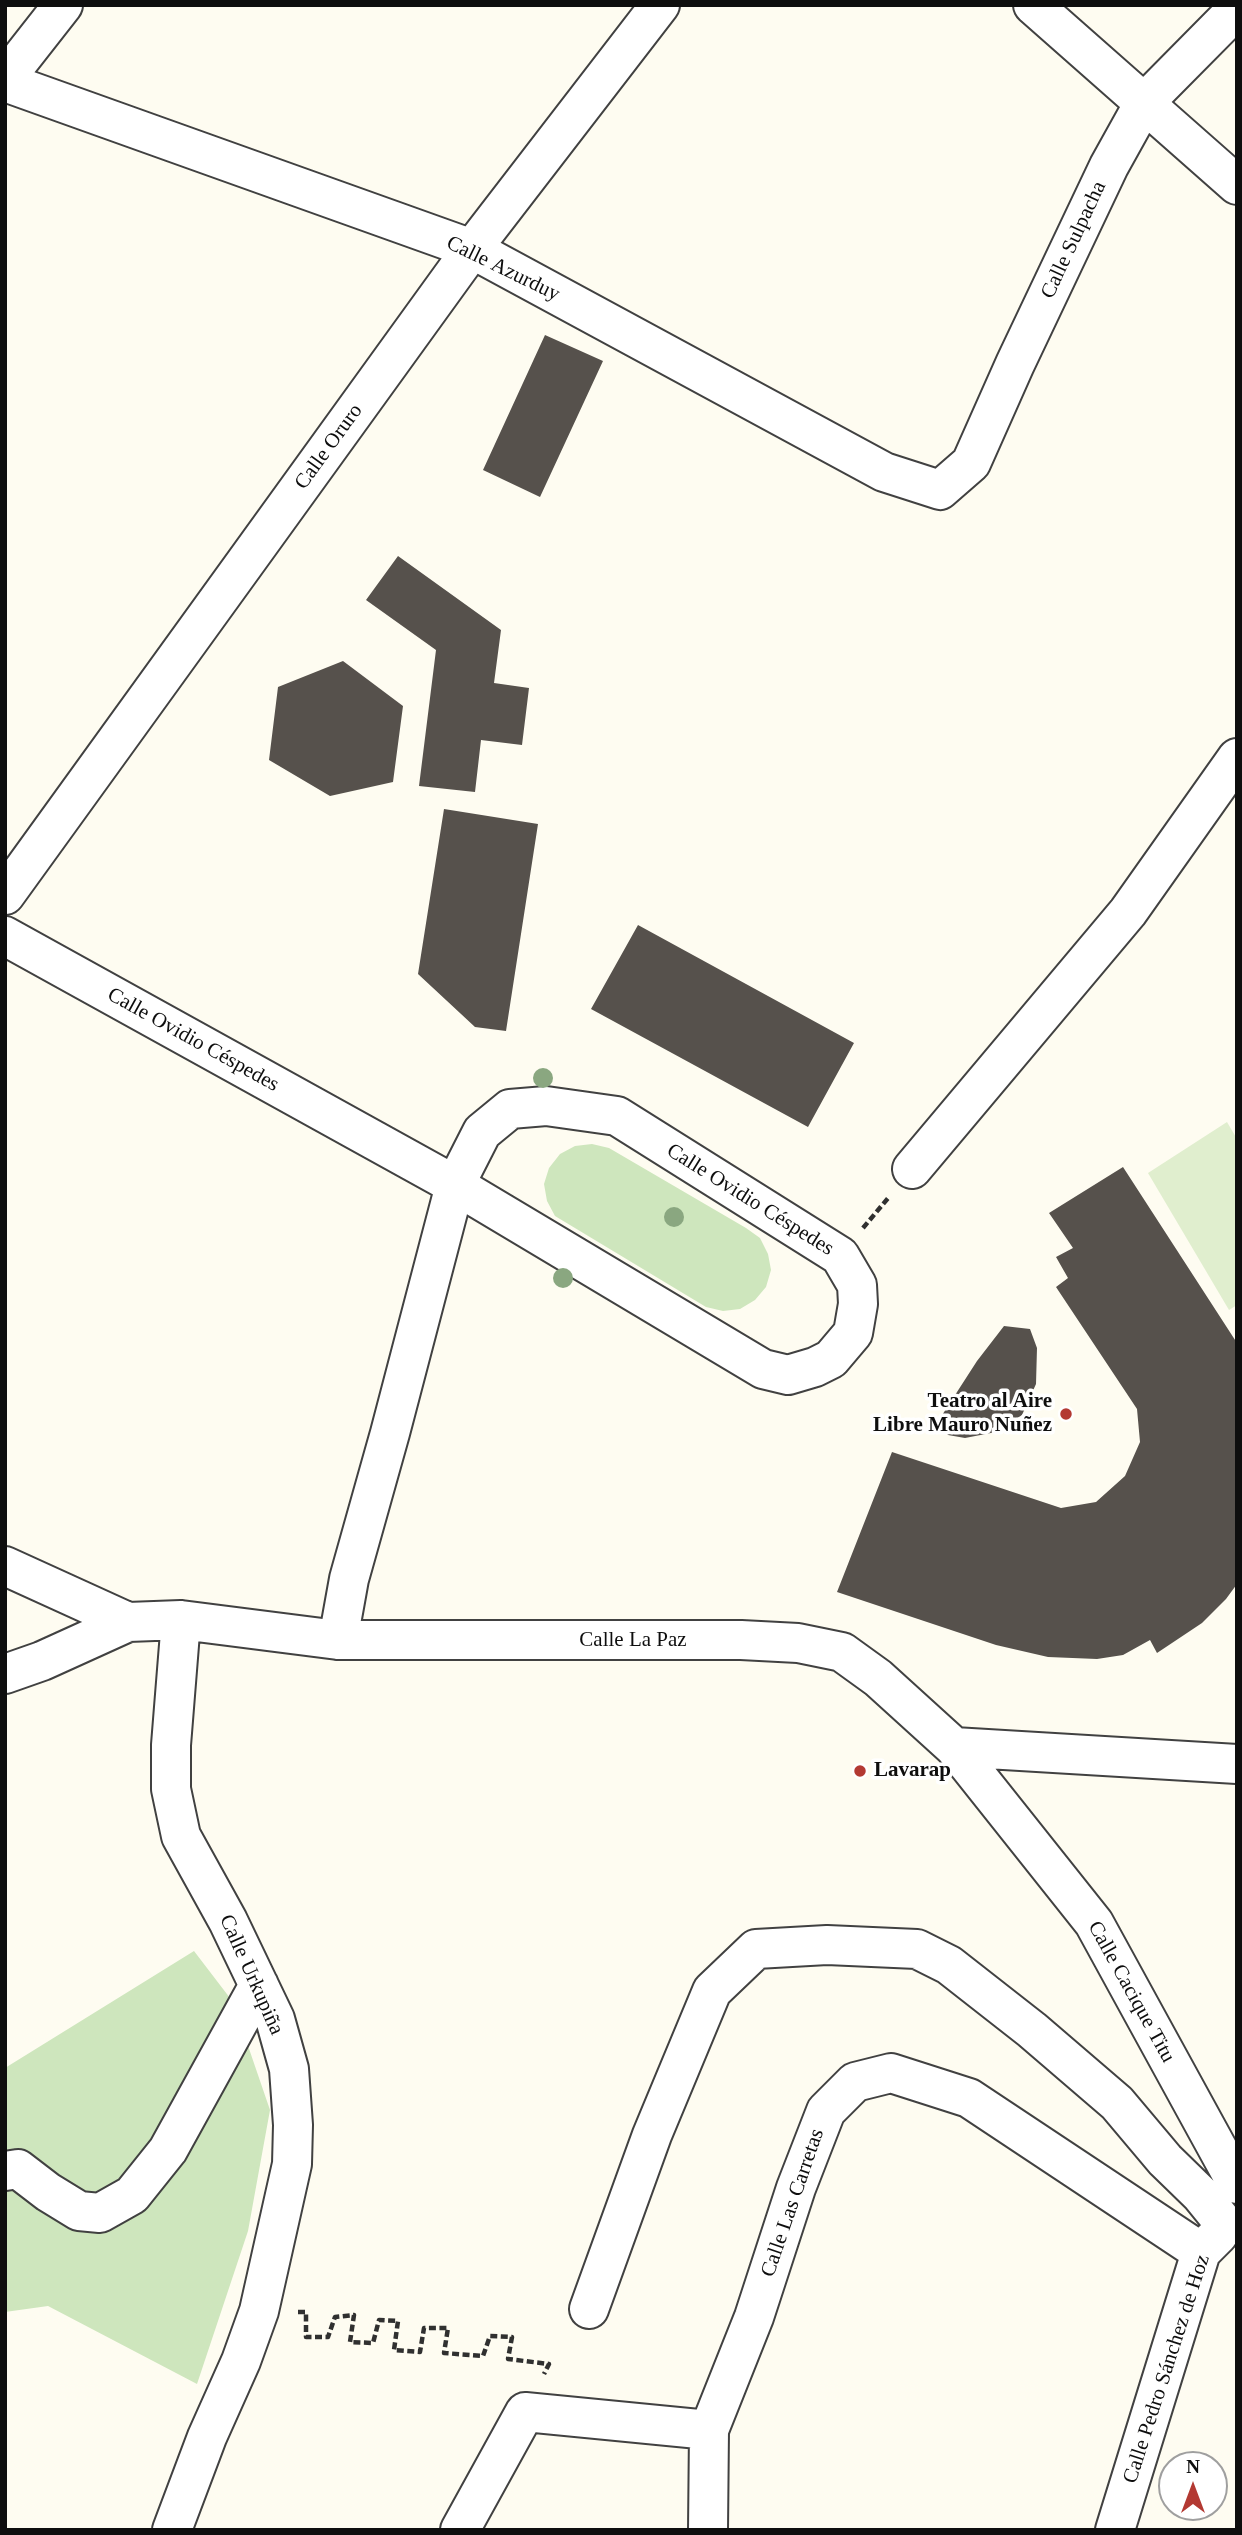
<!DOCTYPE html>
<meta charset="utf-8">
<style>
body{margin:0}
#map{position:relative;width:1242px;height:2535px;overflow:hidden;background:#fefcf1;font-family:Georgia,serif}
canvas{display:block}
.frame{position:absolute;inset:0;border:7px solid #0e0e0e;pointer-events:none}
.north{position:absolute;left:1158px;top:2451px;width:70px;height:70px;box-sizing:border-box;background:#fff;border:2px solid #9f9f9f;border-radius:50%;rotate:0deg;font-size:19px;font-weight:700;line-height:28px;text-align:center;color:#0e0e0e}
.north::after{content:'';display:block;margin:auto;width:24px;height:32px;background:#b33932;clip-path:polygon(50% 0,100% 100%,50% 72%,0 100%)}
</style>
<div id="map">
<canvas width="1242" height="2535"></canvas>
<div class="frame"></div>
<div class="north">N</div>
</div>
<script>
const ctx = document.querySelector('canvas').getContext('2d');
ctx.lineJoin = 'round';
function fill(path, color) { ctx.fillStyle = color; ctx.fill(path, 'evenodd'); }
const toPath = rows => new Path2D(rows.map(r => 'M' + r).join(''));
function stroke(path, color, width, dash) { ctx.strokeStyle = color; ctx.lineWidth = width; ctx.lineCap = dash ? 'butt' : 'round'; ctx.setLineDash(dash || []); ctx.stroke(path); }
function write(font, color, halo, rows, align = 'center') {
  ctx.font = font + ' Georgia,serif'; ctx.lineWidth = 7; ctx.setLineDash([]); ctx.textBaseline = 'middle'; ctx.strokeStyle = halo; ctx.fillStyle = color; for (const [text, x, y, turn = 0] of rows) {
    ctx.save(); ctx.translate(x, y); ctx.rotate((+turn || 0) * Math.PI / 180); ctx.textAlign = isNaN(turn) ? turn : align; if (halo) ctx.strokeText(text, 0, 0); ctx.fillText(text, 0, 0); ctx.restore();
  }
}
fill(toPath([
 [592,1144,609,1148,746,1228,760,1238,768,1254,771,1270,766,1287,755,1300,740,1309,723,1311,706,1307,555,1216,547,1201,544,1184,549,1168,560,1154,575,1146],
 [194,1951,233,2002,270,2110,248,2231,197,2384,48,2306,5,2312,5,2068]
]), '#cee6bd');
fill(toPath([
 [1227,1122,1237,1139,1237,1305,1229,1310,1148,1173]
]), '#e0eece');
fill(toPath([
 [545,335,603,361,540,497,483,470],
 [398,556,501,630,494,683,529,688,522,745,481,740,475,792,419,786,436,650,366,600],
 [343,661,403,706,393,782,330,796,269,760,278,687],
 [444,809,538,824,506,1031,475,1027,418,974],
 [638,925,854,1043,808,1127,591,1009],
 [1123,1167,1237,1343,1237,1584,1226,1599,1202,1623,1157,1653,1150,1640,1123,1655,1097,1659,1048,1657,996,1645,837,1592,892,1452,1061,1508,1096,1502,1125,1476,1140,1442,1137,1409,1056,1287,1068,1278,1056,1257,1073,1248,1049,1213],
 [1004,1326,1030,1329,1037,1348,1036,1384,1022,1415,996,1432,965,1438,948,1435,937,1423,977,1361]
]), '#56514c');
const minor = toPath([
 [1033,5,1237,185],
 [5,79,63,5],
 [5,82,472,249,884,472,940,490,971,463,1015,364,1109,166,1144,103,1237,9],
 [5,895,472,249,660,5],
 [5,936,455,1185,763,1369,788,1375,815,1367,831,1359,853,1333,858,1304,857,1285,840,1256,617,1116,546,1106,510,1109,482,1132,455,1185,390,1433,349,1579,338,1640],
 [912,1169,1128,912,1237,758],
 [5,1566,128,1622,181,1620,338,1640,741,1640,798,1643,842,1652,878,1678,954,1747,1094,1923,1237,2184],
 [5,1674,42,1661,128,1622],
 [954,1747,1237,1764],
 [5,2171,18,2169,48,2192,79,2211,100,2213,132,2195,168,2150,259,1985],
 [589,2309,652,2135,712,1991,756,1949,827,1945,917,1949,949,1965,1032,2030,1117,2103,1165,2160,1201,2195,1227,2227],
 [172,2530,207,2437,241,2361,259,2311,292,2164,293,2125,289,2069,275,2019,228,1921,181,1836,171,1789,171,1745,181,1620],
 [460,2530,525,2412,709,2430],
 [708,2530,709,2430,754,2317,796,2188,826,2111,855,2082,891,2073,969,2098,1201,2252],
 [1115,2530,1201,2252,1218,2235]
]);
stroke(minor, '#414141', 42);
stroke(toPath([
 [863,1228,889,1197],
 [298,2312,306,2312,306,2337,328,2337,335,2317,354,2315,350,2342,373,2343,379,2320,398,2321,394,2350,420,2352,424,2328,448,2328,444,2353,483,2356,490,2336,512,2337,508,2359,549,2364,544,2374]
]), '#303030', 4.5, [7, 3.5]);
stroke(minor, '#fff', 38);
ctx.fillStyle = '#8aa780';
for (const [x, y] of [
 [543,1078],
 [674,1217],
 [563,1278]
]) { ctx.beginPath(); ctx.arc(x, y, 10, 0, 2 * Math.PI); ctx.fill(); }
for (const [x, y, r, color] of [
 [1066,1414,7,"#b33932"],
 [860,1771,7,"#b33932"]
]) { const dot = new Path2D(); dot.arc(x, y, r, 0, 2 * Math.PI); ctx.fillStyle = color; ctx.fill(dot); stroke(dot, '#fff', 2.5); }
write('21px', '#0e0e0e', '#fff', [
 ["Calle Sulpacha",1074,240,-65],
 ["Calle Azurduy",503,269,26],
 ["Calle Oruro",329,447,-54],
 ["Calle Ovidio Céspedes",193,1040,29],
 ["Calle Ovidio Céspedes",750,1200,32],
 ["Calle La Paz",633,1640],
 ["Calle Urkupiña",251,1975,66],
 ["Calle Cacique Titu",1131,1992,61],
 ["Calle Las Carretas",793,2203,-71],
 ["Calle Pedro Sánchez de Hoz",1167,2369,-72]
]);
write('bold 21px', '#0e0e0e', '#fff', [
 ["Teatro al Aire",1052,1402],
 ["Libre Mauro Nuñez",1052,1426],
 ["Lavarap",874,1771,"left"]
], 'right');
</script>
